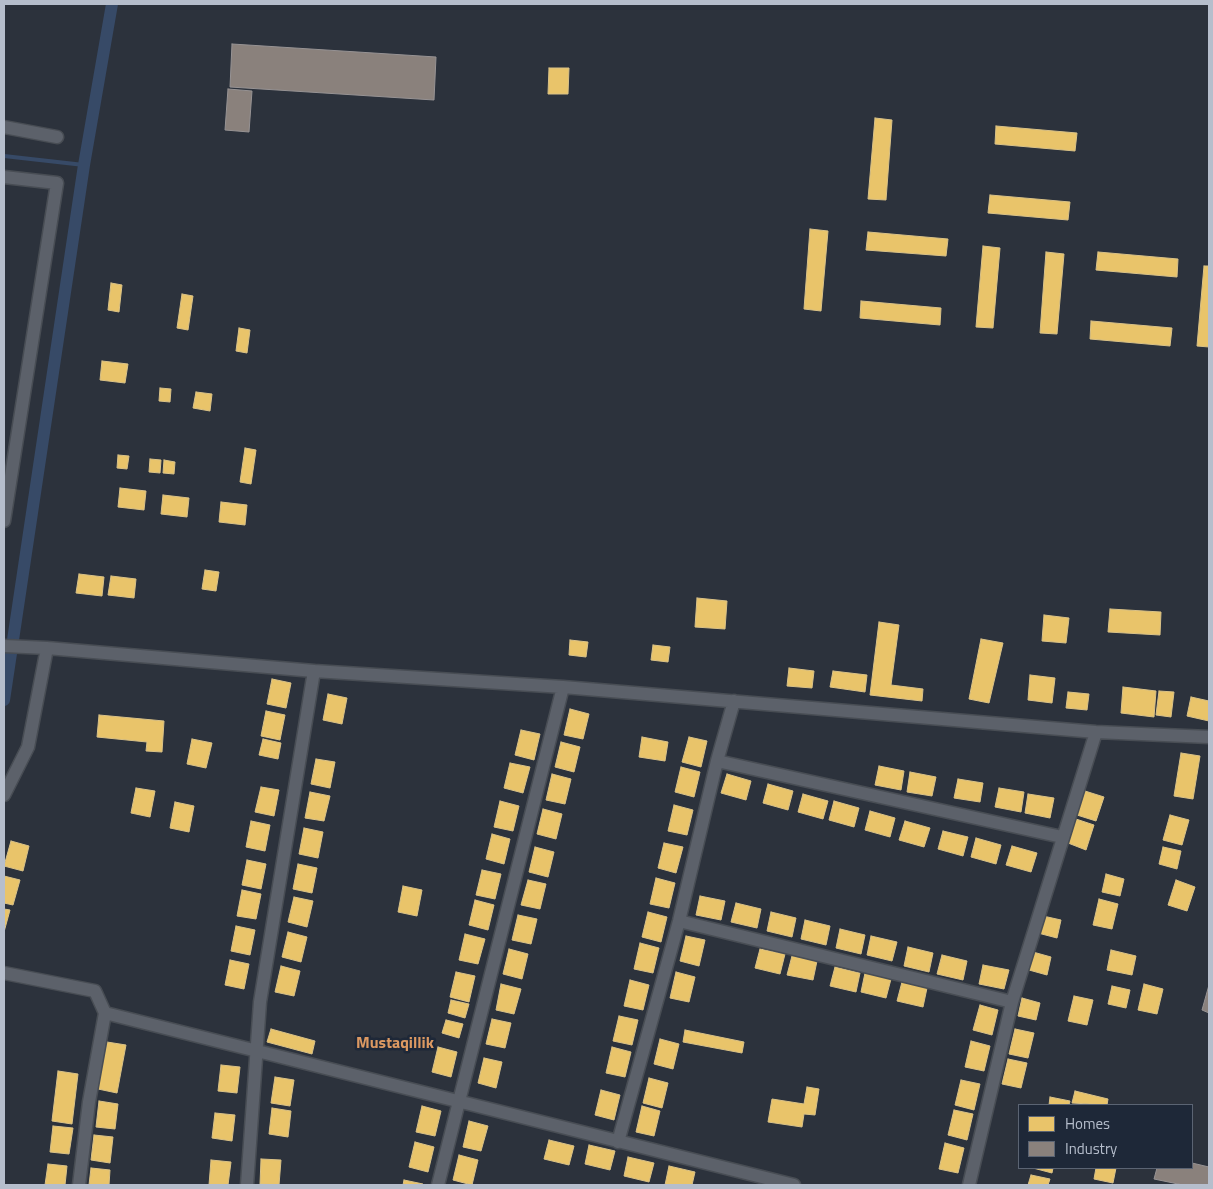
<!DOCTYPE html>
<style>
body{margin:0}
#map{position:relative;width:1213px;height:1189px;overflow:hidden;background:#2c323c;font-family:"Titillium Web",sans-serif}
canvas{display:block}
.frame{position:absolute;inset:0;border:5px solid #b6becc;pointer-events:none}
.legend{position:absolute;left:1018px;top:1104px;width:175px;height:65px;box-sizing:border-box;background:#1e2838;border:1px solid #5b6473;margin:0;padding:6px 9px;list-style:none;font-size:15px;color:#b6becc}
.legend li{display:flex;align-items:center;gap:10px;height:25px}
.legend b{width:25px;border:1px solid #5b6473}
</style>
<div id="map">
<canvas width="1213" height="1189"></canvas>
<div class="frame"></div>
<ul class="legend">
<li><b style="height:14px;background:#e9c46a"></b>Homes</li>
<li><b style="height:14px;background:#8a817c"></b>Industry</li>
</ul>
</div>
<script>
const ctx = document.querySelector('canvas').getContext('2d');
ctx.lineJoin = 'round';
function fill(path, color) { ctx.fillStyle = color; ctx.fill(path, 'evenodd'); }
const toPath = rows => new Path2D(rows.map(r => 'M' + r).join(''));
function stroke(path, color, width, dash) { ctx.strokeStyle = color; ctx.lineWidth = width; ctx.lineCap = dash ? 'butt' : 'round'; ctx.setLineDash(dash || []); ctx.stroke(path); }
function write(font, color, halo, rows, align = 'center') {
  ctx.font = font + ' "Titillium Web",sans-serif'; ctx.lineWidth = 5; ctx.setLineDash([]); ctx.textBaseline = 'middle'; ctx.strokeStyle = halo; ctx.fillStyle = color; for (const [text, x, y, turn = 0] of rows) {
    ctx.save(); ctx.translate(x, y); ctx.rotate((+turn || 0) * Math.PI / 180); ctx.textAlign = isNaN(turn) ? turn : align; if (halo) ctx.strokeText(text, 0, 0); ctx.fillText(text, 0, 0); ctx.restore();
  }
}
const homes = toPath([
 [549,68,569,68,568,94,548,94,549,68],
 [875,118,892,120,886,200,868,199,875,118],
 [996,126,1077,133,1075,151,995,144,996,126],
 [990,195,1070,202,1068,220,988,213,990,195],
 [810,229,828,231,821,311,804,309,810,229],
 [868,232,948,239,946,256,866,250,868,232],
 [983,246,1000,248,993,328,976,327,983,246],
 [1046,252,1064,254,1057,334,1040,333,1046,252],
 [1098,252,1178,259,1177,277,1096,270,1098,252],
 [1204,266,1209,266,1209,347,1197,346,1204,266],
 [111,283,122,285,119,312,108,310,111,283],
 [182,294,193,296,188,330,177,328,182,294],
 [861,301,941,308,940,325,860,318,861,301],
 [1091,321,1172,328,1170,346,1090,339,1091,321],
 [239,328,250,330,247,353,236,351,239,328],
 [102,361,128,364,125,383,100,380,102,361],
 [160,388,171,389,170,402,159,401,160,388],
 [196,392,212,394,210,411,193,408,196,392],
 [245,448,256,450,251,484,240,482,245,448],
 [118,455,129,456,127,469,117,468,118,455],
 [150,459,161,460,160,473,149,472,150,459],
 [164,460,175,462,174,474,163,473,164,460],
 [120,488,146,491,144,510,118,507,120,488],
 [163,495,189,498,187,517,161,514,163,495],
 [221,502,247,505,245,525,219,522,221,502],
 [205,570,219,572,216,591,202,589,205,570],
 [79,574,104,577,102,596,76,593,79,574],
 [111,576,136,579,134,598,108,595,111,576],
 [697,598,727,601,725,629,695,627,697,598],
 [1110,609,1161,612,1160,635,1108,632,1110,609],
 [1044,615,1069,618,1066,643,1042,641,1044,615],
 [879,622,899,625,891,685,923,689,922,701,870,695,879,622],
 [981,639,1003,643,989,703,969,699,981,639],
 [570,640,588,642,586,657,569,655,570,640],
 [653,645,670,647,668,662,651,660,653,645],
 [789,668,814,671,812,688,787,686,789,668],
 [833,671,867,675,865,692,830,687,833,671],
 [1030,675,1055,678,1052,703,1028,700,1030,675],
 [272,679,291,683,286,708,267,704,272,679],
 [1123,687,1156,691,1154,717,1121,713,1123,687],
 [1159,691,1174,692,1171,717,1156,715,1159,691],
 [1068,692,1089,694,1087,710,1066,708,1068,692],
 [328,694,347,698,342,724,323,720,328,694],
 [1191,697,1209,701,1209,721,1187,716,1191,697],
 [570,709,589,714,583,739,564,735,570,709],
 [266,711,285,715,280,740,261,736,266,711],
 [99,715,164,721,162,752,146,751,147,742,97,737,99,715],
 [521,730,540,734,534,760,515,755,521,730],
 [642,737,668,742,665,761,639,757,642,737],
 [689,737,707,741,701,767,682,762,689,737],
 [192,739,212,743,206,768,187,764,192,739],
 [263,739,281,743,278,759,259,755,263,739],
 [561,742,580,747,574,772,555,767,561,742],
 [1181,753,1200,756,1193,799,1174,796,1181,753],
 [316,759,335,762,330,788,311,784,316,759],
 [510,763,530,767,523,793,504,788,510,763],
 [879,766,904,771,901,790,875,785,879,766],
 [681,767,700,772,694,797,675,792,681,767],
 [910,772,936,777,932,796,907,792,910,772],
 [552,774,571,779,565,804,546,800,552,774],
 [727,774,751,781,746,800,721,793,727,774],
 [958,779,983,783,980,802,954,798,958,779],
 [768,784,793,791,788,810,763,803,768,784],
 [261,787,279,790,274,816,255,812,261,787],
 [136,788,155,791,150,817,131,813,136,788],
 [999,788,1024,792,1021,812,995,807,999,788],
 [1085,791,1104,797,1096,821,1077,815,1085,791],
 [310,792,330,796,324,821,305,818,310,792],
 [803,794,828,801,823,819,798,812,803,794],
 [1028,794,1054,798,1050,818,1025,813,1028,794],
 [500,801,519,806,513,831,494,827,500,801],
 [834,801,859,808,854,827,829,820,834,801],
 [175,802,194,806,189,832,170,828,175,802],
 [674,805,693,810,687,835,668,831,674,805],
 [543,809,562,814,556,839,537,834,543,809],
 [870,811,895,818,890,837,865,830,870,811],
 [1170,815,1189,820,1182,845,1163,840,1170,815],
 [1076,819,1094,825,1086,850,1068,843,1076,819],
 [251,821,270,825,265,851,246,847,251,821],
 [905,821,930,828,924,847,899,840,905,821],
 [304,828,323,832,318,858,299,854,304,828],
 [943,831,968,837,963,856,938,849,943,831],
 [492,834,510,839,504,864,486,859,492,834],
 [976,838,1001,845,996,864,971,857,976,838],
 [11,841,29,846,23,871,4,866,11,841],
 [664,843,683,847,676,873,658,868,664,843],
 [1012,846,1037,853,1031,872,1006,865,1012,846],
 [535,847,554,852,548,877,529,872,535,847],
 [1163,847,1181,851,1177,869,1159,864,1163,847],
 [247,860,266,864,261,889,242,885,247,860],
 [298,864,317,868,312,893,293,889,298,864],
 [482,870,501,874,495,899,476,895,482,870],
 [1106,874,1124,879,1120,896,1102,892,1106,874],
 [4,876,20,880,13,905,4,903,4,876],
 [656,878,675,883,669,908,650,904,656,878],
 [528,880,546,884,540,909,521,905,528,880],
 [1176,880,1195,887,1187,911,1168,905,1176,880],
 [403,886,422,890,417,916,398,912,403,886],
 [242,890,261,894,256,919,237,916,242,890],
 [700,896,725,901,721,920,696,915,700,896],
 [294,897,313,901,307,927,288,922,294,897],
 [1099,899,1118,904,1112,929,1093,925,1099,899],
 [475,900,494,905,488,930,469,925,475,900],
 [736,903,761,909,757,928,731,922,736,903],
 [4,909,10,910,4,932,4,909],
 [648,912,667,917,661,942,642,937,648,912],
 [771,912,796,918,792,937,767,931,771,912],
 [518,915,537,919,531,944,512,940,518,915],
 [1043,916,1061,920,1057,938,1038,933,1043,916],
 [805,920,830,926,826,945,801,939,805,920],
 [236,926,255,930,250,955,231,951,236,926],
 [840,929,865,935,861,954,836,948,840,929],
 [288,932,307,937,301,962,282,957,288,932],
 [465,934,485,939,478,964,459,960,465,934],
 [686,936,705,940,699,966,680,961,686,936],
 [871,936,897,942,892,961,867,955,871,936],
 [640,943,659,948,653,973,634,969,640,943],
 [908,947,933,953,929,972,904,966,908,947],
 [509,949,528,954,522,979,503,974,509,949],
 [760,949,785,954,780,974,755,968,760,949],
 [1111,950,1136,956,1132,975,1107,970,1111,950],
 [1033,952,1051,957,1047,975,1029,970,1033,952],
 [942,955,967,961,963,980,937,974,942,955],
 [792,956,817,961,813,980,787,975,792,956],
 [230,960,249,964,244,989,225,985,230,960],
 [983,965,1009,970,1004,989,979,984,983,965],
 [281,966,300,971,294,996,275,992,281,966],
 [835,967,860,973,856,992,830,986,835,967],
 [456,972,475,976,469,1002,450,997,456,972],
 [676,972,695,977,689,1002,670,998,676,972],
 [865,973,891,979,886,998,861,992,865,973],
 [630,980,649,985,643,1010,624,1006,630,980],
 [902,982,927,988,923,1007,897,1001,902,982],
 [501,984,521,989,514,1014,496,1010,501,984],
 [1144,984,1163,989,1157,1014,1138,1010,1144,984],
 [1112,986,1130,990,1126,1008,1108,1004,1112,986],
 [1074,996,1093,1000,1087,1025,1068,1021,1074,996],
 [1022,998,1040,1003,1036,1020,1018,1016,1022,998],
 [451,1000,469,1004,465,1018,448,1013,451,1000],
 [980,1005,998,1010,992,1035,973,1030,980,1005],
 [619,1016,638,1020,632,1045,613,1041,619,1016],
 [492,1019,511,1023,505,1048,486,1044,492,1019],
 [446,1020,463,1024,459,1038,442,1033,446,1020],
 [271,1029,315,1041,312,1054,267,1042,271,1029],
 [1015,1029,1034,1033,1028,1058,1009,1054,1015,1029],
 [685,1030,744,1042,742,1053,683,1042,685,1030],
 [660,1039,679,1044,673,1069,654,1064,660,1039],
 [971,1041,990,1046,984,1071,965,1067,971,1041],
 [107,1042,126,1045,117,1093,98,1089,107,1042],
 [438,1047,457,1052,451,1077,432,1072,438,1047],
 [612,1047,631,1052,625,1077,606,1073,612,1047],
 [484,1058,502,1062,496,1088,478,1083,484,1058],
 [1008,1059,1027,1063,1021,1088,1002,1084,1008,1059],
 [221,1065,240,1067,237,1093,218,1091,221,1065],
 [58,1071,78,1074,72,1124,52,1121,58,1071],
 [275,1077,294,1080,290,1106,271,1103,275,1077],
 [649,1078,668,1083,662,1108,643,1103,649,1078],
 [961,1080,980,1084,974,1110,955,1105,961,1080],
 [807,1087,819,1089,815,1115,804,1114,802,1127,768,1122,772,1099,804,1104,807,1087],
 [601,1090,620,1095,614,1120,595,1115,601,1090],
 [1075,1091,1108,1099,1107,1105,1072,1103,1075,1091],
 [1050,1097,1070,1101,1069,1105,1049,1105,1050,1097],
 [99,1101,118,1104,115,1129,96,1127,99,1101],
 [422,1106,441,1111,435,1136,416,1132,422,1106],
 [642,1106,660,1111,654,1136,636,1132,642,1106],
 [272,1108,291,1111,288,1137,269,1134,272,1108],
 [954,1110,973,1114,967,1140,948,1135,954,1110],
 [215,1113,235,1115,232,1141,212,1138,215,1113],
 [469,1121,488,1126,481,1151,463,1147,469,1121],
 [53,1126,73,1128,69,1154,50,1152,53,1126],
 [94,1135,113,1137,110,1163,91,1160,94,1135],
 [549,1140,574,1146,569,1165,544,1159,549,1140],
 [415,1142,434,1147,428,1172,409,1167,415,1142],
 [945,1143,964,1148,958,1173,939,1169,945,1143],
 [589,1145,615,1151,610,1170,585,1164,589,1145],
 [459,1155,478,1160,472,1185,453,1180,459,1155],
 [628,1157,654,1163,649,1182,624,1176,628,1157],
 [261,1159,281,1160,279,1185,260,1184,261,1159],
 [211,1160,231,1162,228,1185,209,1185,211,1160],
 [48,1164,67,1166,65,1185,45,1185,48,1164],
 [669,1166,695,1172,692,1185,665,1185,669,1166],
 [91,1168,110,1170,109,1185,89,1185,91,1168],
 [1033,1168,1053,1168,1052,1173,1033,1168],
 [1096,1168,1116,1168,1113,1183,1094,1179,1096,1168],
 [1031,1175,1050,1179,1048,1185,1028,1185,1031,1175],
 [404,1180,423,1184,423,1185,403,1185,404,1180]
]);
fill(homes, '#e9c46a');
stroke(homes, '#dac287', 1);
const industry = toPath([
 [232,44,436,57,434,100,230,87,232,44],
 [228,89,252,91,249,132,225,130,228,89],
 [1209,985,1209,1013,1202,1010,1209,985],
 [1192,1163,1209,1167,1209,1185,1183,1185,1154,1179,1157,1168,1192,1168,1192,1163]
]);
fill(industry, '#8a817c');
stroke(industry, '#979394', 1);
stroke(toPath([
 [4,156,84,165]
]), '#374a67', 4);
stroke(toPath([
 [4,700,84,165,112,4]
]), '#374a67', 12);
const minor = toPath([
 [4,127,57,137],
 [4,177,57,183,4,521],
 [4,646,47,648,314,671,563,687,1096,732,1209,737],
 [717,761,1062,837],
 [4,795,28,747,47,648],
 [679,921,1012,1002],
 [4,973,95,991,105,1013,794,1185],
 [618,1142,679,921,717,761,734,701],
 [79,1185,89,1102,105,1013],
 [247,1185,260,1002,314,671],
 [438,1185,563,687],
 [969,1185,1012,1002,1096,732]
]);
stroke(minor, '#484d54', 15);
stroke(minor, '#5c616a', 12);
write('bold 16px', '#dc9962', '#1e2838', [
 ["Mustaqillik",395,1044]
]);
</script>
